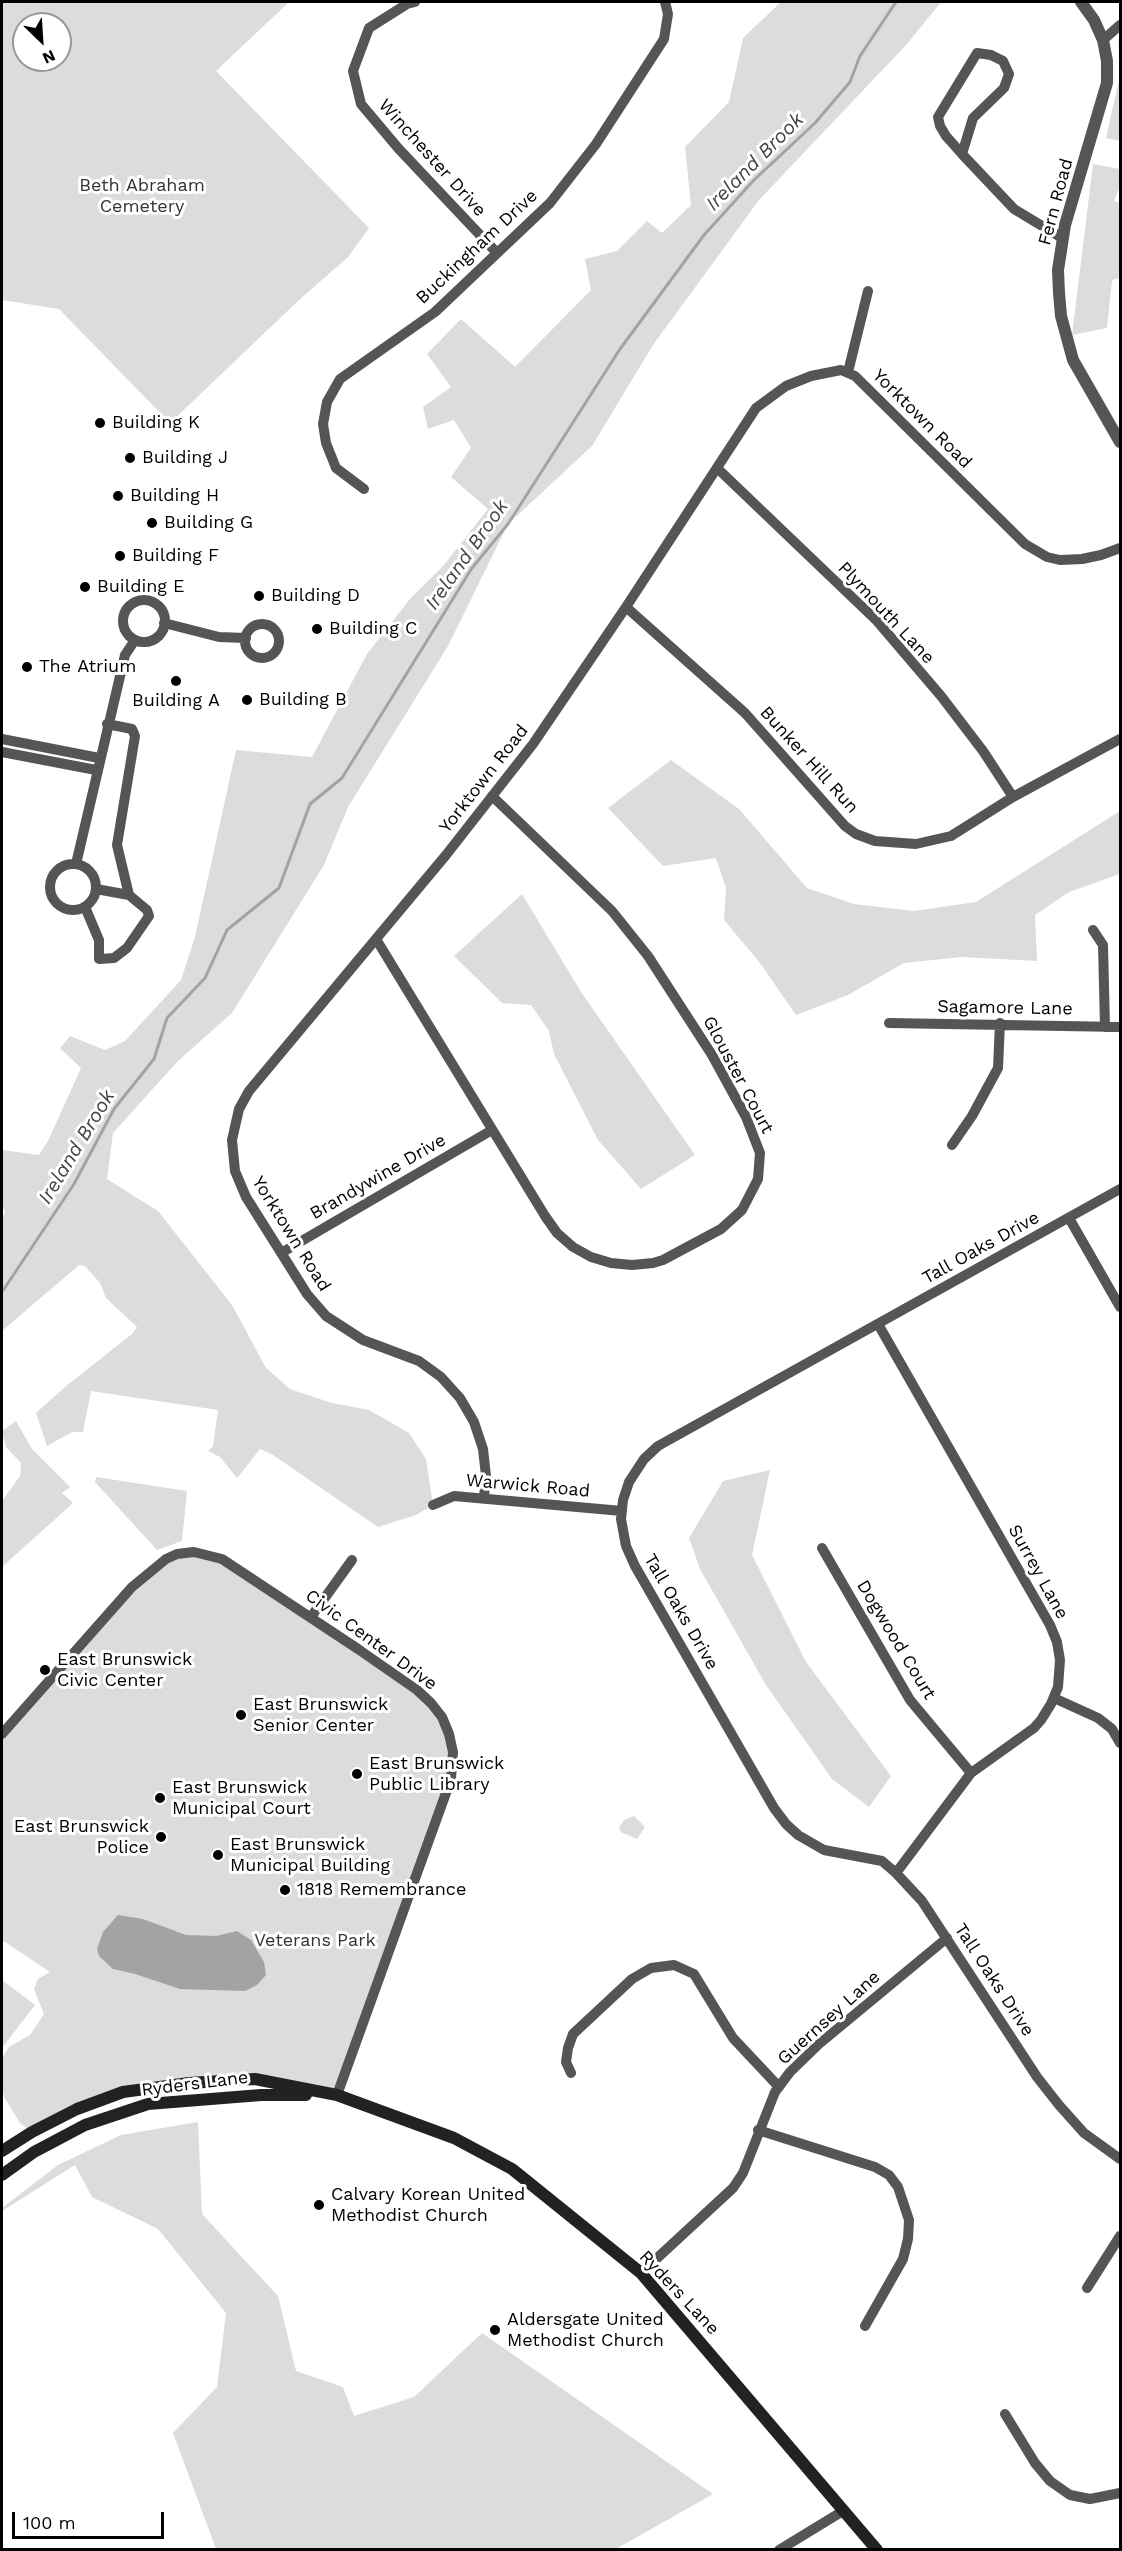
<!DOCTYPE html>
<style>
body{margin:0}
#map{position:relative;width:1122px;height:2551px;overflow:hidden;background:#fff;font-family:"Work Sans",sans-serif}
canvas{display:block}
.frame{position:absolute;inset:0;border:3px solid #000;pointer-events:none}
.north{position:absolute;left:12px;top:12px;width:60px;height:60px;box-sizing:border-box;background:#fff;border:2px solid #999;border-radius:50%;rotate:155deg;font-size:16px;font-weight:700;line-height:24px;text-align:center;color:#000}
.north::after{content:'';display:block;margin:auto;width:21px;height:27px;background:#000;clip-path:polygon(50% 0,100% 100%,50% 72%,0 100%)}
.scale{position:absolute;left:12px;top:2512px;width:152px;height:27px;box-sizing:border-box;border:3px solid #000;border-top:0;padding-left:8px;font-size:18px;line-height:21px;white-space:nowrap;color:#000;-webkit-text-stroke:4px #fff;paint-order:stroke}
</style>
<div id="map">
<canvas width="1122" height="2551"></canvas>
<div class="frame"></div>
<div class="north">N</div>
<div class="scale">100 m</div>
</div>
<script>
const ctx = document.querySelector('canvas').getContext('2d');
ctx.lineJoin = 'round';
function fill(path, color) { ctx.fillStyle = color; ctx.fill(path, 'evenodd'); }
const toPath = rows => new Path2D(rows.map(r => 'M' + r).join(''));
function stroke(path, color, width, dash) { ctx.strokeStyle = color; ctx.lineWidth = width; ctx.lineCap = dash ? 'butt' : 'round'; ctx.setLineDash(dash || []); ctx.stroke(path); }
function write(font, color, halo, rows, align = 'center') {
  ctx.font = font + ' "Work Sans",sans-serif'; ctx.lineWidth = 6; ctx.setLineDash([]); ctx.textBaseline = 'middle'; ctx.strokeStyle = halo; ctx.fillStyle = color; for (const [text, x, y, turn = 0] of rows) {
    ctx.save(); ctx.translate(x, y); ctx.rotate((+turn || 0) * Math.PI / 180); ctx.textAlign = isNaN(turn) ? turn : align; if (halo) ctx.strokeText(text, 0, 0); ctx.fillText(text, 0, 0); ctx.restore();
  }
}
fill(toPath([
 [2,2,289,2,216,71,369,228,348,257,298,301,170,423,59,309,2,300],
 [24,24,60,24,60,60,24,60],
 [781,2,941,2,907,44,759,200,653,345,592,446,508,524,448,646,348,807,324,865,232,1013,178,1061,113,1133,107,1179,158,1211,232,1305,266,1368,290,1389,332,1403,369,1410,409,1433,426,1459,433,1505,416,1515,378,1527,273,1455,260,1449,237,1478,220,1457,208,1451,213,1446,218,1410,91,1391,83,1432,72,1432,47,1446,36,1413,66,1386,132,1334,137,1327,106,1298,100,1283,85,1266,79,1265,2,1331,2,1219,5,1211,2,1207,2,1150,39,1155,48,1141,81,1068,60,1048,70,1036,105,1050,125,1041,181,980,195,937,236,750,312,757,367,654,410,599,444,565,488,509,451,477,471,448,454,420,428,429,423,407,451,387,427,354,461,319,515,367,591,290,585,259,617,251,647,221,662,233,691,205,685,147,729,102,743,38],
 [1120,37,1120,141,1106,138,1120,76,1118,39],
 [1093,164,1120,169,1120,186,1114,201,1120,203,1120,278,1112,280,1107,328,1072,335],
 [671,760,739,809,807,888,854,904,914,911,976,902,1120,811,1120,874,1069,892,1035,915,1037,961,962,957,904,963,848,995,796,1015,760,963,724,920,726,888,716,858,663,866,608,808],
 [522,894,581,992,695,1155,641,1189,598,1140,554,1054,549,1031,531,1005,502,1003,454,956],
 [16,1421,32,1449,70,1487,62,1493,73,1503,2,1567,2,1501,20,1476,21,1463,6,1447,2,1431],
 [770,1470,752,1555,806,1662,891,1776,869,1807,832,1779,766,1685,700,1569,689,1538,723,1481],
 [96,1477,187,1491,182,1541,157,1550,95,1482],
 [177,1554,223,1559,437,1710,453,1761,337,2095,255,2079,123,2092,32,2132,20,2123,4,2097,2,2087,2,2058,9,2047,30,2035,44,2014,34,1989,38,1979,50,1972,2,1940,2,1734,132,1587],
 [634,1816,645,1827,637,1839,621,1832,619,1828,624,1820],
 [2,1980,35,2005,2,2048],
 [198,2122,202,2214,278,2296,296,2371,343,2387,354,2416,414,2397,482,2333,713,2494,616,2549,216,2549,173,2433,217,2387,226,2313,158,2229,92,2197,75,2165,2,2211,2,2208,58,2165,121,2135]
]), '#dcdcdc');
fill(toPath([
 [118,1915,143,1919,186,1935,216,1936,237,1931,251,1940,264,1962,266,1975,257,1985,245,1991,180,1989,135,1974,113,1969,99,1956,97,1949,103,1932]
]), '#a3a3a3');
stroke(toPath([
 [2,1292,74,1184,114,1109,154,1059,167,1018,205,978,227,930,279,888,310,804,342,778,472,568,508,524,620,349,704,235,754,180,815,123,850,82,860,56,896,2]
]), '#a3a3a3', 3);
stroke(toPath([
 [415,2,407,4,369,28,353,71,361,104,398,148,497,253],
 [1103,40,1120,25],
 [977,53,991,55,1003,61,1009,74,1004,88,973,118,962,154,946,136,940,126,938,117,977,53],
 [962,154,1014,209,1062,238],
 [848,372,868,291],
 [717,468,877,621,941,696,983,751,1013,797],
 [364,489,336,468,326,443,323,424,327,402,340,379,435,312,550,203,596,144,664,39,668,14,665,2],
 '123 621a21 21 0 1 1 42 0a21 21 0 1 1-42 0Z',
 [626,607,745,713,845,826,856,834,875,841,916,844,951,836,1013,797,1120,739],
 [164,623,219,637,246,638],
 '245 641a17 17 0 1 1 34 0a17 17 0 1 1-34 0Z',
 [2,739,99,758],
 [2,752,96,770],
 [76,864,125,655,135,640],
 '50 887a23 23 0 1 1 46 0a23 23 0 1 1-46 0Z',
 [96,889,129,895],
 [85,907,99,940,99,959,114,958,127,948,149,916,147,910,129,895,117,845,135,736,132,729,107,724],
 [1093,930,1103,945,1105,1027],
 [376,939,545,1216,557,1233,573,1247,591,1257,611,1263,632,1265,653,1263,663,1260,721,1229,742,1210,758,1179,760,1153,746,1117,712,1055,648,956,612,911,492,796],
 [889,1023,1120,1027],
 [952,1145,972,1116,998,1068,1000,1023],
 [1120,1189,658,1446,644,1459,629,1482,623,1500,621,1519,626,1546,635,1566,774,1808,786,1824,798,1835,824,1850,882,1861,896,1873,922,1901,1037,2077,1059,2105,1084,2133,1120,2159],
 [1069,1218,1120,1307],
 [281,1253,492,1130],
 [878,1324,1050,1625,1057,1642,1060,1660,1058,1687,1051,1704,1041,1720,1034,1728,971,1773,896,1873],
 [484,1497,486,1476,483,1449,474,1422,460,1398,441,1377,419,1361,363,1340,326,1316,307,1294,246,1197,235,1171,232,1140,239,1109,249,1091,446,855,533,744,626,607,756,408,786,386,811,376,841,370,855,376,1025,544,1047,557,1060,560,1082,559,1101,555,1120,548],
 [433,1505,454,1496,622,1511],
 [822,1548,910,1700,971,1773],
 [311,1617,352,1560],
 [1054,1698,1098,1718,1112,1729,1120,1743],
 [2,1734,132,1587,166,1559,177,1554,194,1552,222,1559,358,1649,417,1690,431,1703,442,1717,449,1734,453,1752,451,1779,337,2095],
 [571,2073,566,2062,568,2048,573,2034,632,1979,651,1968,674,1965,694,1974,733,2038,779,2087],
 [758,2130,875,2167,889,2175,898,2187,909,2220,908,2239,903,2259,865,2326],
 [641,2273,733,2188,743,2173,775,2092,790,2072,819,2044,947,1938],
 [1087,2288,1120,2236],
 [1005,2414,1035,2463,1050,2481,1070,2495,1090,2499,1120,2493],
 [779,2550,843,2511]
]), '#555', 10);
stroke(toPath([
 [1081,2,1094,20,1103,40,1107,61,1107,83,1065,225,1058,270,1059,293,1061,316,1073,360,1120,442]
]), '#555', 12);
stroke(toPath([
 [2,2151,32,2132,77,2109,123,2092,189,2083,255,2079,337,2095,454,2138,512,2169,641,2273,877,2550],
 [2,2175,34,2152,85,2125,148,2104,261,2095,306,2095]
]), '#222', 12);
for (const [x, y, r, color] of [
 [100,423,6,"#000"],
 [130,458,6,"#000"],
 [118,496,6,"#000"],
 [152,523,6,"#000"],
 [120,556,6,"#000"],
 [85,587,6,"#000"],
 [259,596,6,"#000"],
 [317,629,6,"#000"],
 [27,667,6,"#000"],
 [176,681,6,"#000"],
 [247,700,6,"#000"],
 [45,1670,6,"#000"],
 [241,1715,6,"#000"],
 [357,1774,6,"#000"],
 [160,1798,6,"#000"],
 [161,1837,6,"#000"],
 [218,1855,6,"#000"],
 [285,1890,6,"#000"],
 [319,2205,6,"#000"],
 [495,2330,6,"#000"]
]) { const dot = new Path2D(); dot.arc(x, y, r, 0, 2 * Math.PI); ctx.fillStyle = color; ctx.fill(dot); stroke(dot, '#fff', 2); }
write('18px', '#000', '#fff', [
 ["Winchester Drive",432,158,48],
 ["Fern Road",1056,202,-75],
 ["Buckingham Drive",477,247,-43],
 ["Yorktown Road",922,419,45],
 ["Plymouth Lane",886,613,47],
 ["Bunker Hill Run",809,760,48],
 ["Yorktown Road",484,779,-52],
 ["Sagamore Lane",1005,1008,1],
 ["Glouster Court",738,1075,62],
 ["Brandywine Drive",378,1177,-30],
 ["Yorktown Road",291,1234,58],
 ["Tall Oaks Drive",981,1248,-29],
 ["Warwick Road",528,1486,5],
 ["Surrey Lane",1038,1572,61],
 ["Tall Oaks Drive",681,1612,60],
 ["Civic Center Drive",371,1640,36],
 ["Dogwood Court",896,1640,59],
 ["Tall Oaks Drive",994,1980,57],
 ["Guernsey Lane",829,2018,-42],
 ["Ryders Lane",195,2084,-7],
 ["Ryders Lane",679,2293,47]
]);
write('18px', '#333', '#fff', [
 ["Beth Abraham",142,186],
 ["Cemetery",142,207],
 ["Veterans Park",315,1941]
]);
write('18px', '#000', '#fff', [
 ["Building K",112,423],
 ["Building J",142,458],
 ["Building H",130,496],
 ["Building G",164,523],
 ["Building F",132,556],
 ["Building E",97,587],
 ["Building D",271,596],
 ["Building C",329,629],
 ["The Atrium",39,667],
 ["Building B",259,700],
 ["Building A",176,701,"center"],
 ["East Brunswick",57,1660],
 ["Civic Center",57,1681],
 ["East Brunswick",253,1705],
 ["Senior Center",253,1726],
 ["East Brunswick",369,1764],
 ["Public Library",369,1785],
 ["East Brunswick",172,1788],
 ["Municipal Court",172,1809],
 ["East Brunswick",149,1827,"right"],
 ["Police",149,1848,"right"],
 ["East Brunswick",230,1845],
 ["Municipal Building",230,1866],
 ["1818 Remembrance",297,1890],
 ["Calvary Korean United",331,2195],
 ["Methodist Church",331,2216],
 ["Aldersgate United",507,2320],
 ["Methodist Church",507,2341]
], 'left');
write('italic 20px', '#444', '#fff', [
 ["Ireland Brook",755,162,-45],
 ["Ireland Brook",467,555,-55],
 ["Ireland Brook",77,1147,-59]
]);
</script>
